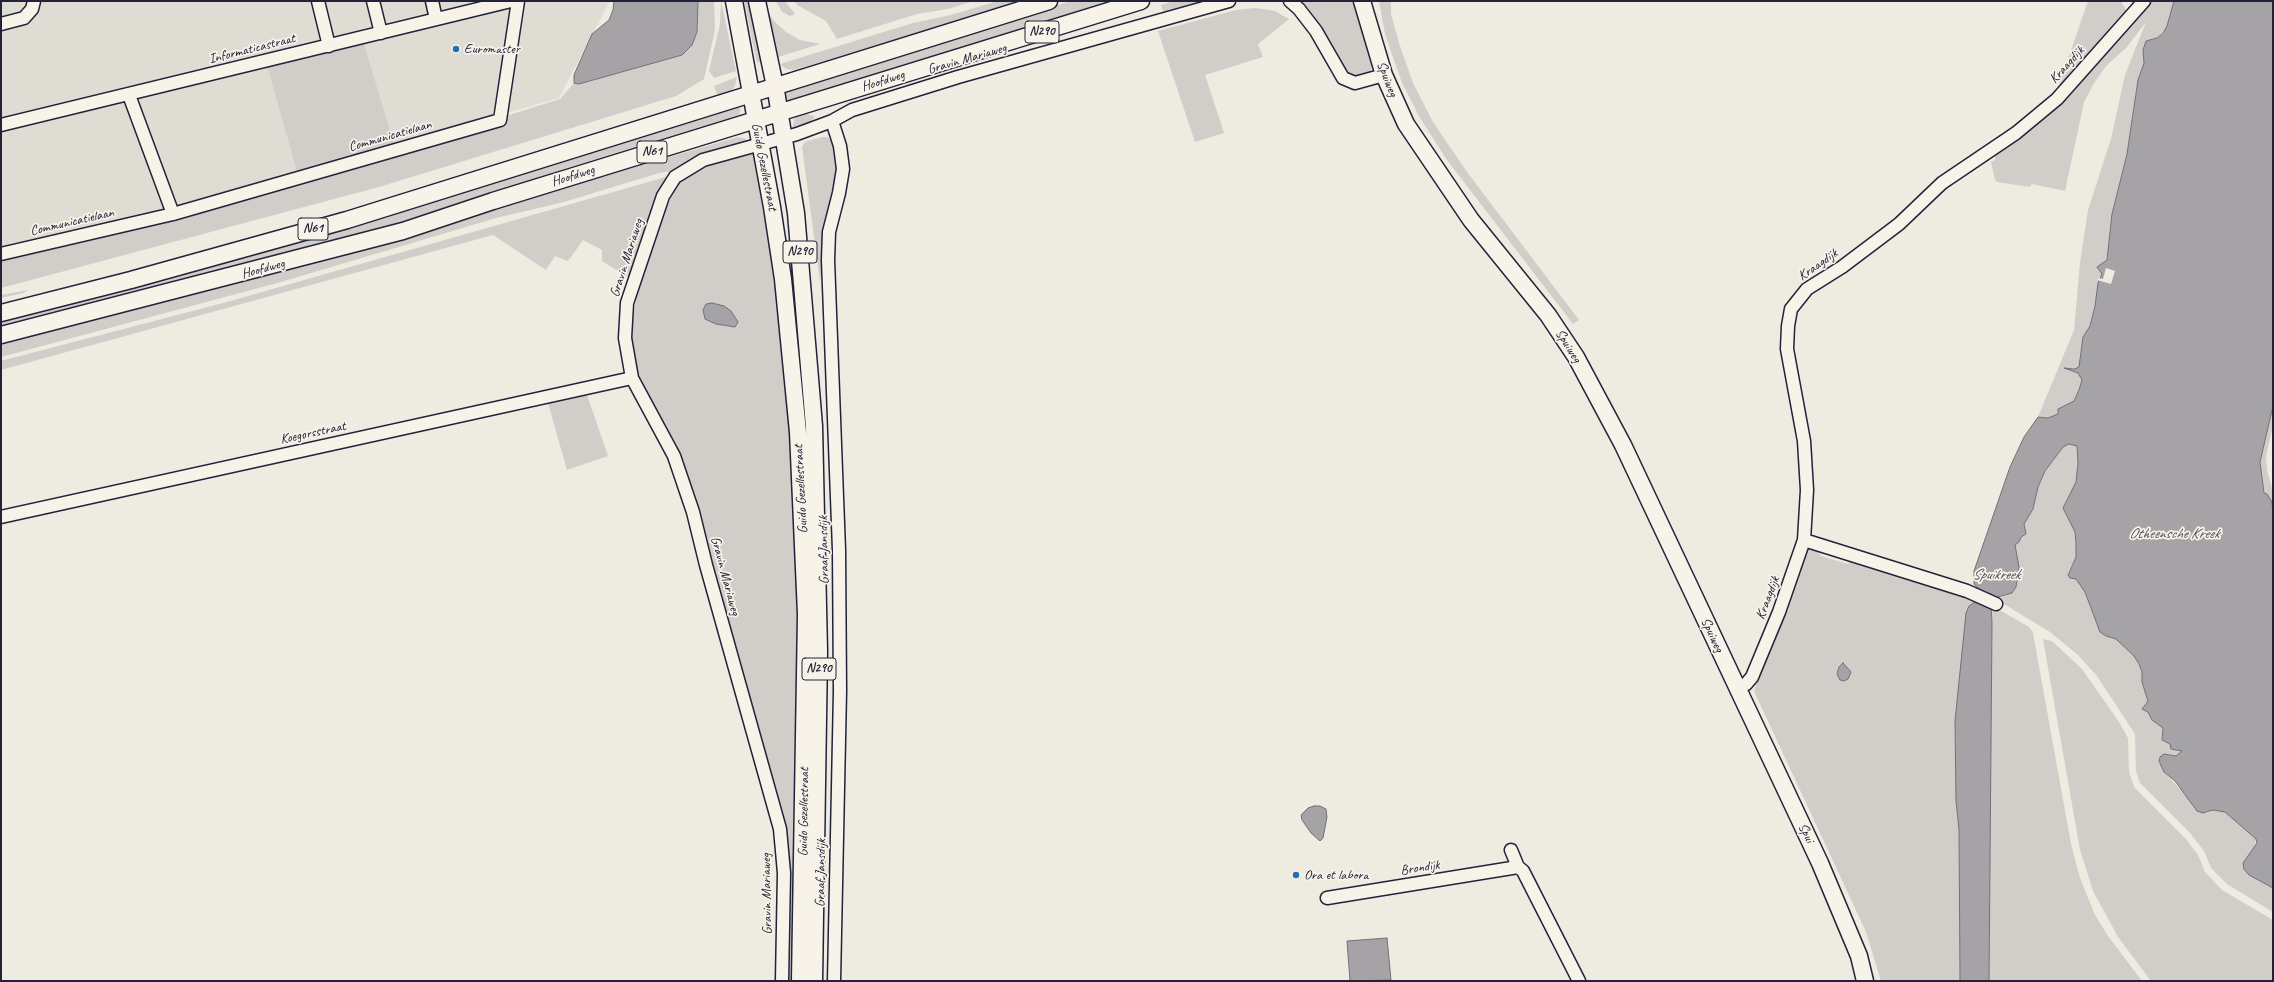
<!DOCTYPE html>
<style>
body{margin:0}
#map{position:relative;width:2274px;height:982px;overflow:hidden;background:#eeebe1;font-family:Caveat,sans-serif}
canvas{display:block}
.frame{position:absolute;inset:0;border:2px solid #22223b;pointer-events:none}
</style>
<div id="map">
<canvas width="2274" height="982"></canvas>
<div class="frame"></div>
</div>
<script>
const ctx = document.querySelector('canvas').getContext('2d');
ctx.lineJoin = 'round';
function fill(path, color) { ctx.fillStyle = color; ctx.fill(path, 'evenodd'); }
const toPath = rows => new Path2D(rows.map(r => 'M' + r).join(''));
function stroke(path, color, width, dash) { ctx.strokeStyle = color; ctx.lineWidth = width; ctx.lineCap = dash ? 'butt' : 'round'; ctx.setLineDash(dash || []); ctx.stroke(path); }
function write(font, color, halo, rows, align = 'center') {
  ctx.font = font + ' Caveat,sans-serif'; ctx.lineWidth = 3.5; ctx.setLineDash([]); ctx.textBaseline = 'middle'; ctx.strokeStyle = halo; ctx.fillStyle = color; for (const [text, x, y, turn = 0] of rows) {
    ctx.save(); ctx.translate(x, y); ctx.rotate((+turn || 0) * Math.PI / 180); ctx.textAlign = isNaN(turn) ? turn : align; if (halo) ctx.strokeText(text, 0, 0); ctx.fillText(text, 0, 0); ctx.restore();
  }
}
fill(toPath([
 [1,1,610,1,559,98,1,258]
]), '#dfdcd4');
fill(toPath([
 [698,1,714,1,715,30,704,79,676,96,379,187,1,288,1,256,335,170,560,99,574,83,579,84,682,55,697,33],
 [721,1,736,71,714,78,709,71,720,24],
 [744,1,752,1,762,61,757,63],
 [776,1,785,1,795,14,790,16,782,12],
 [795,1,974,1,948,9,917,14,837,39,826,21,797,5],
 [998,1,1020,1,794,70,786,69,780,64,913,23,951,15],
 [1071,1,1108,1,801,101,789,101,784,96,785,93,791,89],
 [1174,1,1208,1,1164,13,1161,5],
 [1297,1,1352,1,1372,61,1371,72,1367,76,1361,79,1349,76],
 [1379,1,1391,1,1391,14,1399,43,1413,83,1433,122,1467,172,1579,320,1573,324,1447,160,1420,118,1402,83,1385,34],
 [2088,1,2121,1,2127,12,2057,91],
 [2149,1,2174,1,2167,27,2157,38,2146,41,2143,50,2144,63,2138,80,2127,154,2112,214,2107,260,2098,269,2102,274,2098,283,2095,306,2090,326,2083,337,2082,361,2079,367,2067,369,2078,373,2082,380,2079,390,2074,401,2059,409,2058,414,2048,418,2038,417,2074,330,2080,263,2088,210,2111,139,2125,75,2146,22,2126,48,2107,65,2094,83,2084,102,2065,191,2032,184,2030,187,1997,182,1995,180,1991,162,1995,160,1995,153],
 [1256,8,1275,11,1289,19,1258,44,1263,57,1205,75,1224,133,1195,142,1158,31,1236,10],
 [766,9,774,21,786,32,800,40,820,44,775,58],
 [363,41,395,147,298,175,267,65],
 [737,77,735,86,728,95,717,94,714,86],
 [735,106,741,109,739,115,566,168,461,205,255,265,1,330,1,319],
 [803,112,815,117,807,127,792,130,795,117],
 [738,137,744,138,751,144,679,170,659,173,564,202,496,218,281,282,1,357,1,345,63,326,290,267],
 [822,137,827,137,834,142,838,173,825,229,820,282,802,147,805,142],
 [754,151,770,216,797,498,800,672,795,981,785,981,787,886,730,628,645,391,637,374,632,352,632,326,636,299,664,213,678,183,689,174,710,165],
 [703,310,730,327,716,324,705,319],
 [666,177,668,178,631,279,602,261,602,250,583,240,568,261,555,256,546,270,493,235,1,370,1,361,227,302],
 [28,290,23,293,1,298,1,295],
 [587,395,608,456,567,470,548,403],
 [2273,406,2273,425,2266,456,2267,470,2273,492,2273,514,2264,493,2260,462],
 [2069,444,2077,446,2078,463,2076,482,2063,508,2075,532,2076,543,2076,557,2068,572,2070,578,2076,579,2085,592,2100,632,2106,636,2116,639,2134,656,2139,664,2142,672,2148,701,2144,705,2144,710,2148,712,2152,720,2163,728,2162,740,2182,751,2176,756,2168,754,2164,772,2191,801,2192,806,2207,813,2213,810,2225,812,2256,839,2249,875,2273,888,2273,912,2227,884,2211,868,2204,851,2190,833,2140,783,2136,771,2135,734,2097,676,2078,655,2050,632,1994,598,2005,596,2016,550,2015,545,2021,536,2026,534,2024,524,2033,509,2038,487,2045,471,2063,447],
 [1808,545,1816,548,1821,556,1848,564,1851,559,1978,600,1962,661,1955,721,1956,801,1959,829,1960,981,1881,981,1866,932,1754,691],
 [1991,605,2029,627,2033,633,2071,844,2080,878,2095,915,2108,936,2142,981,1989,981,1992,623],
 [2043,639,2052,641,2082,669,2119,722,2128,738,2129,772,2134,787,2185,838,2198,855,2205,872,2222,890,2273,920,2273,981,2151,981,2118,937,2093,891,2080,850]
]), '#d1cdc9');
const water = toPath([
 [614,1,698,1,697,32,692,45,682,55,579,84,574,83,574,75,592,34,609,20,613,10,614,1],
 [2174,1,2273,1,2273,406,2260,462,2264,493,2267,494,2272,502,2273,514,2273,888,2249,875,2244,869,2243,863,2257,843,2256,839,2225,812,2213,810,2203,813,2197,811,2175,781,2164,772,2159,761,2160,757,2164,754,2176,756,2182,751,2171,749,2170,744,2162,740,2163,728,2152,720,2148,712,2142,709,2148,701,2142,682,2142,672,2139,664,2134,656,2116,639,2106,636,2100,632,2085,592,2076,579,2070,578,2068,575,2076,557,2076,543,2075,532,2063,508,2076,482,2078,463,2077,446,2069,444,2063,447,2045,471,2038,487,2033,509,2024,524,2026,534,2021,537,2019,542,2015,545,2019,567,2016,587,2012,593,1994,598,1991,605,1992,623,1989,981,1960,981,1959,829,1956,801,1955,721,1966,613,1969,606,1978,600,1982,593,1974,584,1974,571,2010,467,2024,437,2038,417,2048,418,2058,414,2058,409,2074,401,2079,390,2082,380,2078,373,2064,368,2074,369,2079,367,2083,337,2090,326,2095,306,2098,283,2102,274,2097,267,2107,260,2112,214,2127,154,2138,80,2144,63,2143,50,2146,41,2157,38,2163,33,2167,26,2174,1],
 [712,303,724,306,731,311,738,322,735,327,716,324,705,319,703,310,706,304,712,303],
 [1843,663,1851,672,1848,679,1844,681,1840,680,1837,674,1839,667,1843,663],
 [1314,806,1320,806,1326,809,1327,817,1323,838,1320,841,1311,833,1302,820,1301,815,1308,808,1314,806],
 [1387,938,1391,980,1350,981,1347,941,1387,938]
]);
fill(water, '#a6a3a6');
stroke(water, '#716f7b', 1);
fill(toPath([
 [2106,268,2115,271,2111,284,2097,280,2098,278,2103,279]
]), '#eeebe1');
const minor = toPath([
 [318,1,329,46],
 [373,1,381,33],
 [432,1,436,19],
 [1290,1,1299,9,1316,31,1343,78,1355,83,1384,75],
 [1,24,24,18,32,9,34,1],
 [129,95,173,214],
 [832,121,840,146,843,169,839,193,829,232,828,260,839,550,840,691,834,981],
 [1,125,511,1],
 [1,254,173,214,500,120,518,1],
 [1,517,632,378],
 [1804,540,1967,591,1996,604],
 [1737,688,1746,684,1752,677,1779,612,1804,540,1807,490,1804,441,1787,349,1788,326,1791,309,1807,289,1842,267,1899,224,1942,183,2016,133,2057,99,2144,1],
 [1511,850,1518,867],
 [1327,898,1518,867,1523,871,1579,981],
 [782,981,784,873,780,829,706,565,693,512,674,456,632,378,625,338,627,303,663,196,675,177,703,160,797,134,832,121,852,110,958,77,1229,1]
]);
const major = toPath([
 [734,1,772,207,783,279,798,432,806,614,800,981],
 [757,1,776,91,796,213,814,426,819,652,814,981],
 [1362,1,1384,75,1406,124,1471,220,1548,315,1576,357,1623,445,1820,863,1859,956,1865,981],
 [1,313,131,280,347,220,1049,1],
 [1,335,403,231,493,201,1141,1]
]);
stroke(minor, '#22223b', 15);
stroke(major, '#22223b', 19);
stroke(minor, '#f7f3e8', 12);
stroke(major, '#f7f3e8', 16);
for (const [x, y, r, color] of [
 [456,49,4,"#1f6fb2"],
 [1296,875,4,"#1f6fb2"]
]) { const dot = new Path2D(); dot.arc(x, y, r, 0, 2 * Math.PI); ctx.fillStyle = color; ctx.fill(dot); stroke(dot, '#f7f3e8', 1.5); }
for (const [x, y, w] of [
 [1042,32,34],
 [652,152,30],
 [313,229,30],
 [800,252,34],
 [819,669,34]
]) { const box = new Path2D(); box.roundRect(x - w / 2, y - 11, w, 22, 3); ctx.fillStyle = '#f7f3e8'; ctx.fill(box); stroke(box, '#22223b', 1); }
write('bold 13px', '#22223b', null, [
 ["N290",1042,32],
 ["N61",652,152],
 ["N61",313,229],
 ["N290",800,252],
 ["N290",819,669]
]);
write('14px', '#22223b', '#f7f3e8', [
 ["Informaticastraat",252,49,-14],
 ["Gravin Mariaweg",967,59,-16],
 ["Kraagdijk",2067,65,-48],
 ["Spuiweg",1387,79,69],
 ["Hoofdweg",883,81,-17],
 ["Communicatielaan",390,136,-16],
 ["Guido Gezellestraat",764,167,79],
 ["Hoofdweg",573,176,-17],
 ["Communicatielaan",72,222,-13],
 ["Gravin Mariaweg",627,258,-72],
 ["Kraagdijk",1818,265,-35],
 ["Hoofdweg",263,269,-15],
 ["Spuiweg",1568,346,58],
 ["Koegorsstraat",313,433,-12],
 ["Guido Gezellestraat",801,489,-93],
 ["Graaf Jansdijk",824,550,-91],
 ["Gravin Mariaweg",725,576,75],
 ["Kraagdijk",1768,598,-69],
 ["Spuiweg",1712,635,65],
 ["Guido Gezellestraat",804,812,-89],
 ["Spui",1806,833,64],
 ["Brondijk",1420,868,-9],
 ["Graaf Jansdijk",821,873,-89],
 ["Gravin Mariaweg",767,894,-91]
]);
write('14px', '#22223b', '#f7f3e8', [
 ["Euromaster",464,49],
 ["Ora et labora",1304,875]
], 'left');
write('italic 15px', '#504f60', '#f7f3e8', [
 ["Otheensche Kreek",2174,534],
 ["Spuikreek",1996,575]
]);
</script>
